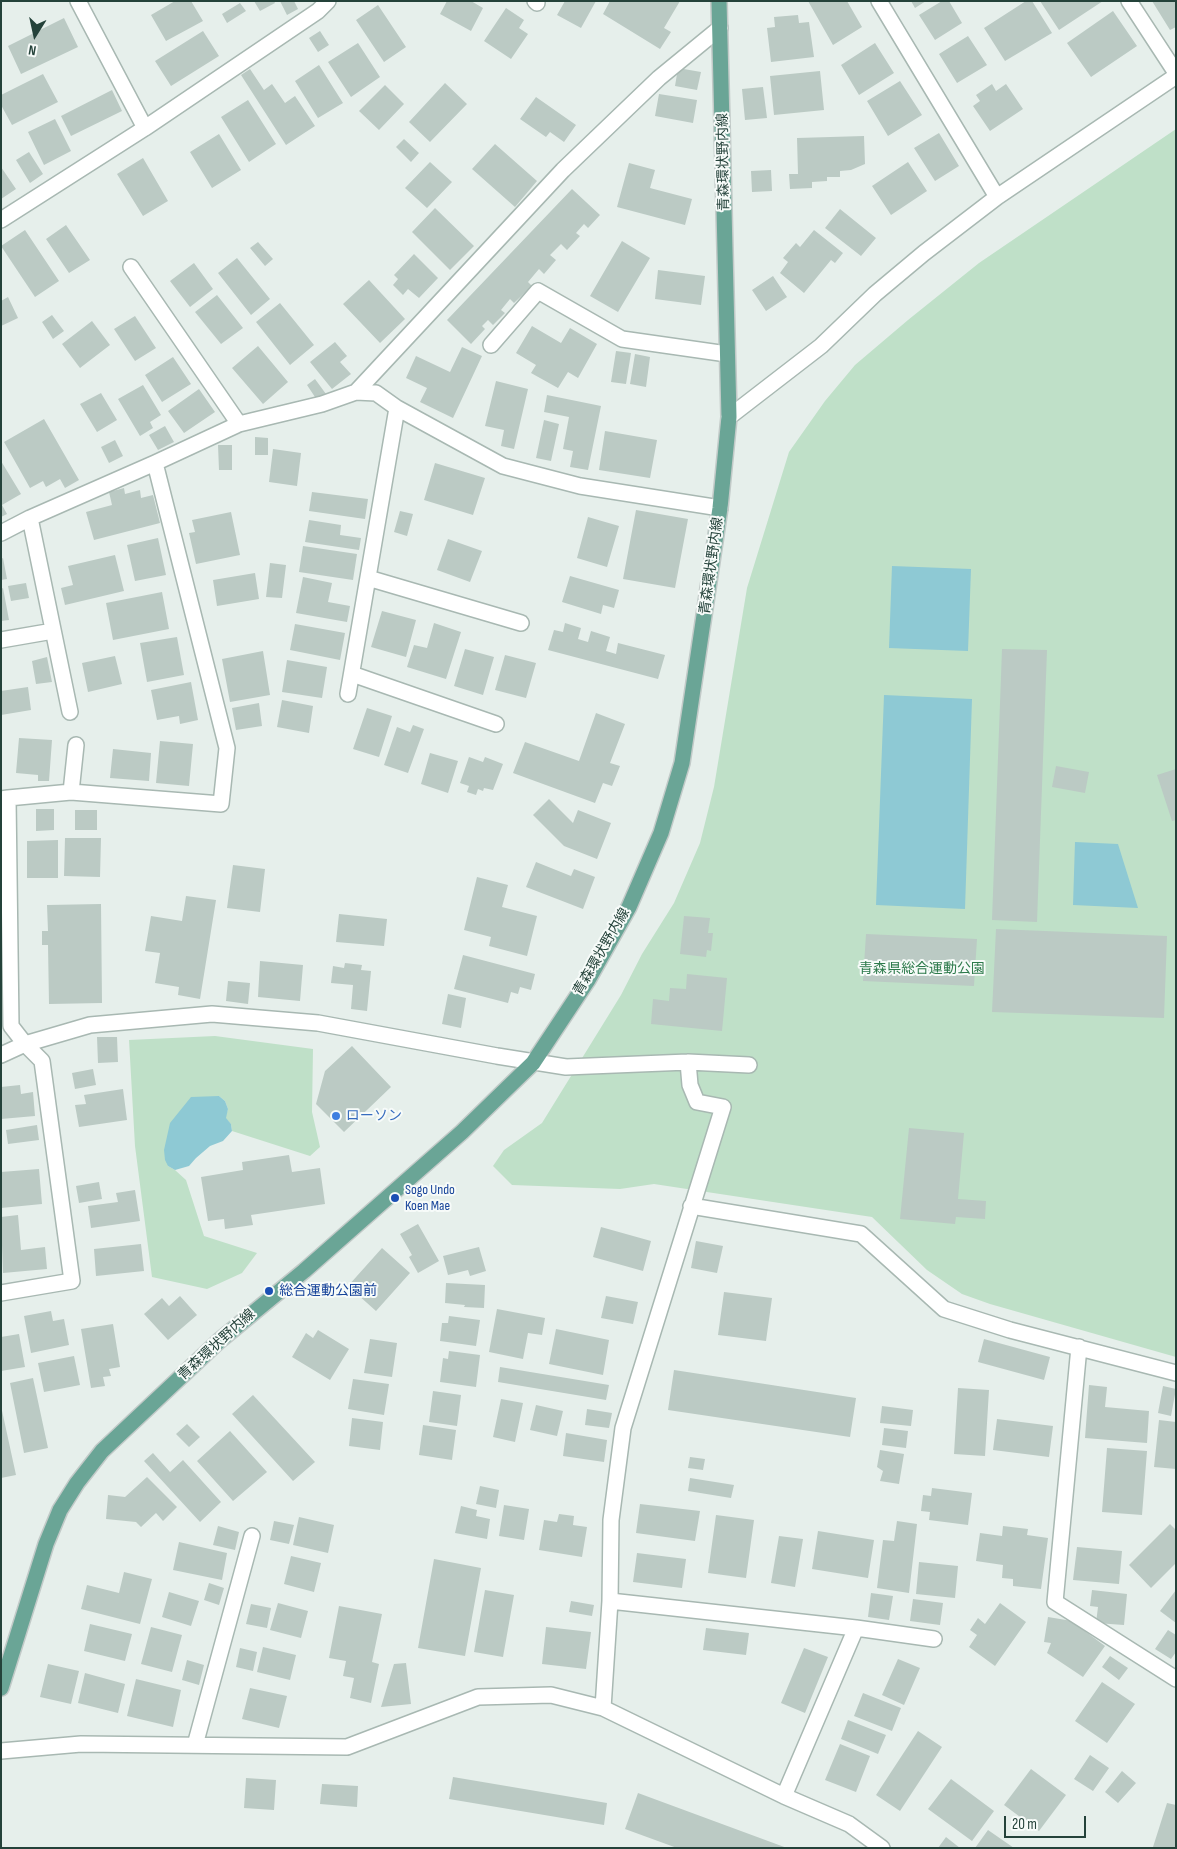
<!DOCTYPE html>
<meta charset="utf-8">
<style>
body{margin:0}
#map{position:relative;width:1177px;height:1849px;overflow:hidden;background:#e6efeb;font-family:"Sofia Sans Condensed",sans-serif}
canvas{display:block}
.frame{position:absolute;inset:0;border:2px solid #24423a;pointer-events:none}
.north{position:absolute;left:10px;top:10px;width:50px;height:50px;-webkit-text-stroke:4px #f7fbf9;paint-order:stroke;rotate:190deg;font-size:14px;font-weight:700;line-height:20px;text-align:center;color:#24423a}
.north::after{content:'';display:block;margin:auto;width:18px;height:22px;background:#24423a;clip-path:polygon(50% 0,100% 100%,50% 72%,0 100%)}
.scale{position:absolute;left:1004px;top:1816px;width:82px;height:22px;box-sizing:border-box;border:2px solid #24423a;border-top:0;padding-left:6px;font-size:15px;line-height:18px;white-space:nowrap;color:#24423a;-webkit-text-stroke:4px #f7fbf9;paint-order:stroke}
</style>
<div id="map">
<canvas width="1177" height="1849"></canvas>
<div class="frame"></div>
<div class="north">N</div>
<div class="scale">20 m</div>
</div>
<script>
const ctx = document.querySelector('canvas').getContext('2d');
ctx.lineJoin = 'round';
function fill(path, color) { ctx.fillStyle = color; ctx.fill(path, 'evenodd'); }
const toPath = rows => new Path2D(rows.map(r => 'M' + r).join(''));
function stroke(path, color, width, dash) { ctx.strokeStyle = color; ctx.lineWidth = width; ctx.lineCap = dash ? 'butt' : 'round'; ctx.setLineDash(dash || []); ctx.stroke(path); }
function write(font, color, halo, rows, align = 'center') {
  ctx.font = font + ' "Sofia Sans Condensed","Noto Sans JP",sans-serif'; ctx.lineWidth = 4; ctx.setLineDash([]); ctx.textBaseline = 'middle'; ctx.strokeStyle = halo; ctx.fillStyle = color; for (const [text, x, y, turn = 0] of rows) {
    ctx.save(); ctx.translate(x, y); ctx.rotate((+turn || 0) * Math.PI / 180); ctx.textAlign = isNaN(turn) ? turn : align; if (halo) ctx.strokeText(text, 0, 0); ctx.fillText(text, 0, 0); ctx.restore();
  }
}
fill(toPath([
 [1176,129,1176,1357,990,1304,962,1294,927,1270,872,1217,654,1184,620,1189,512,1185,493,1166,504,1150,542,1123,621,995,642,954,674,903,700,843,714,787,747,588,789,452,825,401,855,365,908,320,979,263],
 [215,1036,313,1049,312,1112,320,1147,310,1156,232,1131,231,1124,225,1118,228,1109,225,1101,219,1096,168,1166,175,1170,186,1180,204,1236,257,1253,242,1273,207,1289,152,1277,135,1146,129,1040]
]), '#bfe0c8');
fill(toPath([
 [892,566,971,569,968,651,889,648],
 [884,695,972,699,965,909,876,905],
 [1075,842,1118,844,1138,908,1073,905],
 [219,1096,225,1101,228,1109,226,1118,231,1124,232,1131,223,1141,210,1146,196,1158,189,1166,175,1170,168,1166,165,1160,164,1150,170,1123,191,1097]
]), '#8ec9d4');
fill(toPath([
 [175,1,191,1,203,21,166,41,151,15],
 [254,1,274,1,275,3,260,11],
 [280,1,294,1,298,9,287,15],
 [447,1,471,1,483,8,471,31,440,14],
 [565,1,596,1,581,28,557,15],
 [610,1,680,1,664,28,671,32,660,49,603,14],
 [808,1,847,1,862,27,833,45],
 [911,1,926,1,915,8],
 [942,1,949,1,962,23,935,40,919,15],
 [1026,1,1032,1,1052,33,1005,61,984,28],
 [1040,1,1103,1,1059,30],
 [1152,1,1176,1,1176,27,1170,30],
 [240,3,246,11,227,23,222,14],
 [378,5,406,47,384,62,356,20],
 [506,8,524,20,519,28,528,34,511,59,484,41],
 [1113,11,1137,46,1091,77,1067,43],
 [798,15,799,23,809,22,814,57,771,62,767,28,775,27,774,17],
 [64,18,78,47,21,74,8,46],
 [203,31,219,56,171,86,155,61],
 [320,31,329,45,318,52,309,38],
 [968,36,987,65,957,83,939,54],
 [358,43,380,77,351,97,328,62],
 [875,43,894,73,859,95,841,65],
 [319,65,343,103,318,118,295,81],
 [678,68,701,72,697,90,675,86],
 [250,69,264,90,272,84,285,103,295,96,315,126,286,145,241,75],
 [820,71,824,110,774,115,770,76],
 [43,74,58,102,12,125,1,105,1,95],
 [900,81,922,115,888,136,867,101],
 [445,83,467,104,430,142,409,122],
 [992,84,996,91,1006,84,1023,109,990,131,973,106,980,101,976,95],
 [385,85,404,104,379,130,359,111],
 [763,87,767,118,745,120,742,89],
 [112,90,122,111,71,136,61,116],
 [659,94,697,100,693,123,655,116],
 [536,97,576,125,564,142,550,132,546,137,520,119],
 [248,100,276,144,249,162,221,117],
 [55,119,71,151,44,165,28,132],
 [939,133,959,166,935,181,914,148],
 [219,134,241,170,212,188,190,152],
 [864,136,865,164,851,170,840,171,840,177,827,177,827,181,812,182,812,188,790,189,789,174,798,174,797,138],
 [404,139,419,153,411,162,396,147],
 [495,144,537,181,515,207,472,169],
 [29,152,43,174,30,183,16,160],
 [143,158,168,201,143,216,117,174],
 [430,162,452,182,427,208,405,188],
 [908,162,927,191,891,215,872,186],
 [629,163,655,170,650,188,692,199,685,225,617,207],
 [1,167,16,189,1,199],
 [771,170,772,191,752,192,751,171],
 [572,189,600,215,588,228,584,224,576,233,580,236,567,250,561,244,550,255,556,260,544,274,539,269,528,282,532,286,514,303,510,299,501,310,505,313,493,325,488,320,482,326,485,329,471,344,447,320],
 [435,208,474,246,450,270,412,232],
 [840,209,876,238,861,256,825,228],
 [66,225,90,260,69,273,46,239],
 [25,230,59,281,35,297,1,246],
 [814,230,843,253,835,263,831,260,804,293,780,273,788,262,783,258,796,243,800,247],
 [622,241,650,258,618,312,590,296],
 [258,242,273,259,265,266,250,248],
 [414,254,438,278,419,298,408,289,403,295,393,285,398,279,394,275],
 [237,258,270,299,251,315,218,273],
 [194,263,213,289,190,307,170,281],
 [658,270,705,276,701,305,655,299],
 [773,276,787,297,766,311,752,290],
 [369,280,405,319,380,343,343,304],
 [217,295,243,328,221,344,195,312],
 [8,297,18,318,1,326,1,301],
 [280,303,314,345,290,365,256,322],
 [52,315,64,331,53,339,42,322],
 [135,316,156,348,135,361,114,329],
 [92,321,110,345,80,368,62,344],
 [532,326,561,343,570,328,597,344,578,378,568,372,558,388,531,373,536,365,516,353],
 [335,342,347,356,340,362,351,374,332,389,310,362],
 [258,346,288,382,263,404,232,368],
 [462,347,482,356,453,418,420,402,427,388,406,378,416,356,450,372],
 [616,351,631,353,626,384,611,382],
 [635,354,650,357,646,387,630,384],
 [173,357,191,384,162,402,145,375],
 [315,379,326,394,317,400,307,385],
 [496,381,528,389,514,449,501,446,504,430,485,426],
 [143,385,161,415,150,422,153,428,140,436,118,399],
 [199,389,215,412,184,433,168,411],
 [101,393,117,420,97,432,80,404],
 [547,395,601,406,588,470,570,467,573,451,563,449,569,417,544,412],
 [44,419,79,480,65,488,60,479,46,487,43,481,30,488,4,442],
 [544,420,559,424,551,461,536,458],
 [165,426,174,442,158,450,149,435],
 [605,431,657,440,650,478,599,470],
 [255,437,268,438,268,455,255,455],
 [115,440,123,456,109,463,101,447],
 [218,445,232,445,232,470,219,470],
 [273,449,301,453,297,486,269,482],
 [1,461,21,494,2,505,7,514,1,517],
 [435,463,485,478,473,515,424,500],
 [124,488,125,494,140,490,141,498,153,495,160,523,94,540,86,512,112,505,109,492],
 [312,492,368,499,365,519,309,511],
 [636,510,688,519,675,588,623,579],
 [400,511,413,514,407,536,394,532],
 [231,512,240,555,196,564,189,533,195,532,192,520],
 [588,517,619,526,607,567,577,558],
 [309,520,341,525,340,535,361,538,359,550,305,542],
 [158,538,166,575,135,581,127,545],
 [448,539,482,551,470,582,437,570],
 [303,546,357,554,353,580,299,572],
 [115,555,124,591,65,605,61,588,73,585,68,566],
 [3,558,7,579,1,580,1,559],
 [270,563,286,565,282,598,266,597],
 [255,573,259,599,217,606,213,580],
 [570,576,619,590,614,608,603,605,601,614,562,602],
 [303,577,332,583,328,602,350,606,347,622,296,613],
 [26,583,29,598,11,601,8,586],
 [3,588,9,620,1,621,1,589],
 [162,592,169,629,113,640,106,603],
 [382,611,416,620,406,657,371,647],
 [434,623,461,632,446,679,407,667,414,645,427,648],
 [565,623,581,628,578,639,588,642,591,631,610,637,606,651,616,654,618,643,665,655,658,679,548,650,554,630,563,632],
 [295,624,345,633,340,660,290,650],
 [177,637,184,675,147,682,140,643],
 [465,649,494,657,483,695,454,686],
 [1002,649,1047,650,1037,922,992,920],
 [263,651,270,695,230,702,222,659],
 [505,655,536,663,526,698,495,690],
 [115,656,122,684,88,692,82,663],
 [47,657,52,682,36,684,32,661],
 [287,660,327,667,322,698,282,692],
 [191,682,198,720,180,724,179,716,157,720,151,690],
 [28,687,31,710,1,715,1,691],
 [282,700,313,706,309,733,277,727],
 [259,703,262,726,236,730,232,708],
 [367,708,392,716,379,757,353,749],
 [596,713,625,724,610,763,620,766,612,786,603,783,595,803,513,773,525,742,579,761],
 [413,725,424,729,408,773,384,765,397,727,410,732],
 [19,738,52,740,49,781,38,781,38,775,16,773],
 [160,741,193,744,189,786,156,783],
 [113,749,151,753,149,781,110,778],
 [430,753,458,761,448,793,421,784],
 [469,757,483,762,485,757,503,764,493,790,484,788,483,791,478,789,476,795,467,792,469,786,460,783],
 [1056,766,1089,772,1085,793,1052,787],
 [1176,769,1176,820,1172,821,1157,775],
 [549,799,573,823,578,810,611,823,597,859,564,846,533,815],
 [36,809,54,809,54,830,36,831],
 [75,810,97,810,97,830,75,830],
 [65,838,101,838,100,877,64,876],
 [58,840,58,878,27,878,27,841],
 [536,862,571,876,574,869,595,877,583,909,526,887],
 [233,865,265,869,260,912,227,908],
 [477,877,508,885,502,907,537,916,527,956,489,946,491,937,464,930],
 [186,896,216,900,200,999,178,995,179,987,155,983,160,953,145,951,151,916,182,921],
 [101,904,102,1003,49,1004,48,945,42,945,42,931,48,931,47,905],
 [339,914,387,919,384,946,336,942],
 [684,916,710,918,708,933,713,933,711,951,707,950,706,957,680,954],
 [996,929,1167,936,1164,1018,992,1012],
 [866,934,977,939,974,986,863,981],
 [463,955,535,974,531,990,520,987,518,994,511,992,508,1003,454,989],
 [260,961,303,965,300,1001,258,997],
 [345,963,362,965,361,970,371,971,367,1011,351,1009,353,985,331,983,333,966,344,968],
 [687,974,727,978,722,1031,651,1024,653,999,669,1001,670,988,686,989],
 [228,981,250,983,248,1004,226,1001],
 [448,994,466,998,461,1028,442,1024],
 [97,1037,117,1037,118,1062,98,1063],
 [352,1046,391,1087,344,1132,316,1104,325,1071],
 [93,1069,96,1085,75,1089,72,1073],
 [20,1085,21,1094,33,1092,35,1116,1,1119,1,1087],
 [123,1089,127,1120,79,1127,75,1105,86,1104,84,1095],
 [37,1125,39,1140,8,1144,6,1130],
 [909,1128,964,1133,958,1199,986,1201,985,1219,956,1217,955,1224,900,1219],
 [289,1155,292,1172,320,1168,325,1204,251,1215,253,1225,225,1229,224,1219,208,1221,201,1177,243,1170,242,1162],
 [39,1169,42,1204,1,1208,1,1172],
 [99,1182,102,1199,79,1203,76,1186],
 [135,1190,140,1221,91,1228,88,1206,118,1202,116,1193],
 [18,1215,21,1250,45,1247,47,1269,3,1273,1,1217],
 [418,1224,439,1261,418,1273,409,1257,412,1255,400,1234],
 [601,1227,651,1241,643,1271,593,1257],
 [696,1241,723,1246,717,1273,691,1268],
 [141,1244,144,1271,96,1276,94,1249],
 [479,1247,486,1271,470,1276,468,1270,448,1275,443,1256],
 [382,1248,410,1273,376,1311,348,1286],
 [446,1283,485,1285,484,1308,464,1307,465,1305,445,1303],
 [724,1292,772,1298,766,1341,718,1335],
 [180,1296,197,1315,168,1340,144,1314,162,1298,169,1306],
 [606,1296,638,1302,633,1324,601,1318],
 [497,1309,545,1318,542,1335,528,1333,523,1359,489,1352],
 [51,1311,53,1321,64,1319,69,1345,31,1353,24,1316],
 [449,1316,480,1320,476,1346,440,1341,442,1323,448,1323],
 [113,1324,120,1367,109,1369,111,1376,103,1377,105,1386,91,1388,81,1329],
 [556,1329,609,1340,603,1375,549,1364],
 [318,1330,349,1349,330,1380,292,1357,306,1333,313,1338],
 [19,1334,25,1367,1,1371,1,1337],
 [370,1339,397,1343,392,1377,364,1373],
 [984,1339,1050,1357,1044,1380,978,1362],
 [449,1351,480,1355,476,1387,440,1382,443,1358,448,1359],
 [74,1356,80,1385,44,1392,38,1363],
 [500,1367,609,1385,606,1400,498,1382],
 [674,1370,856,1398,850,1437,668,1410],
 [33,1378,48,1448,24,1453,10,1383],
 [353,1379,389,1384,384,1415,348,1409],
 [1089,1385,1107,1387,1105,1407,1149,1411,1147,1443,1085,1438],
 [1163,1386,1176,1389,1171,1416,1158,1413],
 [958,1388,989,1390,985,1456,954,1454],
 [433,1391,461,1395,457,1426,429,1422],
 [253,1395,315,1462,293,1481,232,1414],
 [501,1399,523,1403,515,1442,493,1437],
 [536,1405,563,1411,557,1436,530,1430],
 [1,1406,16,1475,1,1478],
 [882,1406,913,1410,911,1426,880,1423],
 [587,1409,612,1413,609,1428,585,1425],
 [352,1418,383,1422,380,1450,349,1446],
 [997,1419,1053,1426,1049,1457,993,1450],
 [1159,1420,1176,1422,1176,1469,1154,1467],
 [187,1424,200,1437,189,1447,176,1434],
 [423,1425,456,1430,452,1460,419,1455],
 [884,1428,908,1431,906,1448,882,1445],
 [230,1431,267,1472,233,1501,197,1461],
 [566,1433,607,1440,604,1462,563,1456],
 [1107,1448,1147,1451,1142,1515,1102,1512],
 [880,1450,904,1454,899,1484,880,1481,883,1471,877,1467],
 [153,1453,170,1472,183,1460,221,1502,200,1522,144,1461],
 [690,1457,705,1459,703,1470,688,1468],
 [147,1477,177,1507,163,1521,156,1513,141,1527,136,1522,106,1519,108,1495,125,1497],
 [690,1478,734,1485,731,1498,688,1491],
 [480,1486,499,1490,496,1508,476,1504],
 [932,1488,972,1493,968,1525,929,1520,930,1512,921,1511,923,1495,931,1496],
 [640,1504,700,1511,695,1541,636,1533],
 [504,1505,529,1509,524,1540,499,1536],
 [461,1506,477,1510,476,1516,490,1519,487,1539,455,1533],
 [559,1514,574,1516,573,1525,587,1527,582,1557,539,1550,544,1520,557,1522],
 [716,1515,754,1520,746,1578,708,1573],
 [299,1517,334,1525,328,1553,293,1545],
 [274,1521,294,1525,289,1544,270,1540],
 [897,1521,917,1524,909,1593,877,1588,883,1540,894,1541],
 [1170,1524,1176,1530,1176,1563,1151,1588,1129,1565],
 [218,1526,239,1532,235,1550,213,1545],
 [1003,1526,1028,1529,1027,1535,1048,1538,1041,1589,1013,1586,1013,1579,1002,1578,1003,1565,976,1561,980,1533,1002,1536],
 [818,1531,874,1540,868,1578,812,1569],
 [779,1536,803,1539,795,1587,771,1583],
 [179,1542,227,1553,222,1580,173,1570],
 [1077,1547,1122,1551,1119,1584,1073,1580],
 [637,1553,686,1559,682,1588,633,1582],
 [291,1556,321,1563,314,1592,284,1584],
 [434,1559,481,1568,465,1656,418,1648],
 [919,1562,958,1566,955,1598,916,1594],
 [124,1572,152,1579,140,1624,81,1609,87,1585,119,1593],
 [209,1583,224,1588,219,1605,204,1600],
 [485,1590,514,1595,503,1657,474,1652],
 [1092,1590,1127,1594,1124,1625,1096,1623,1098,1607,1090,1606],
 [1176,1590,1176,1623,1160,1611],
 [169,1592,199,1601,191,1626,162,1617],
 [871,1593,893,1596,889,1620,868,1617],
 [913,1599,943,1603,940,1625,910,1621],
 [571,1601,594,1605,592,1616,569,1612],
 [278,1603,308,1611,301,1638,270,1630],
 [1000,1603,1026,1622,995,1666,969,1647,977,1635,970,1630,978,1618,985,1624],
 [251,1604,271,1608,267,1628,246,1624],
 [339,1606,382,1614,372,1662,379,1664,371,1703,350,1698,354,1678,343,1676,346,1661,329,1658],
 [1048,1617,1078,1622,1078,1626,1105,1646,1083,1677,1047,1653,1051,1643,1044,1642],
 [90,1624,132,1634,125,1661,84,1651],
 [151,1627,182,1635,172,1672,141,1664],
 [546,1627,591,1632,586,1669,542,1664],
 [706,1628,749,1633,746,1655,703,1650],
 [1168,1630,1176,1635,1176,1652,1171,1659,1155,1649],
 [263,1647,296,1655,290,1680,257,1672],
 [240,1648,257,1652,253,1671,236,1667],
 [804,1648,828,1657,805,1713,781,1703],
 [1110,1656,1128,1668,1119,1680,1102,1667],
 [898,1659,920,1668,904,1705,882,1695],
 [187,1660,204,1665,199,1685,182,1680],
 [406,1663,411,1704,381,1707,394,1664],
 [48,1664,79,1671,71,1704,40,1697],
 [85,1673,125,1684,118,1713,78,1703],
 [136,1679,181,1690,173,1727,127,1716],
 [1102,1682,1135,1704,1107,1743,1075,1721],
 [250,1688,287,1696,279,1728,242,1719],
 [863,1693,901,1708,892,1731,854,1716],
 [848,1720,886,1735,878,1754,841,1739],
 [918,1731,942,1747,900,1811,876,1795],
 [840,1744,870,1756,856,1792,825,1780],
 [1090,1755,1109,1768,1093,1791,1074,1779],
 [1031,1769,1066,1795,1039,1831,1004,1805],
 [1122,1771,1136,1783,1118,1803,1105,1792],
 [453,1777,607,1803,604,1825,449,1799],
 [246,1778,276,1780,274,1810,244,1808],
 [951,1779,994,1811,972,1841,928,1809],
 [322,1784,358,1786,357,1807,320,1804],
 [638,1793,787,1848,677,1848,625,1829],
 [1167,1803,1176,1805,1176,1848,1156,1848,1153,1847],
 [988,1830,1014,1848,975,1848],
 [946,1837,960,1848,938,1848]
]), '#bbcac4');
const minor = toPath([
 [78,1,145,128],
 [535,1,537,3],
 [879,1,997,197],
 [1129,1,1176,73],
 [1,220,145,128,318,11,328,1],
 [131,267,239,424],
 [491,345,538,291,622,339,727,354],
 [397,408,503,466,580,486,720,508],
 [729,417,821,346,875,294,924,253,997,197,1176,76],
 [30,518,70,712],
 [1,533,30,518,155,463,239,424,322,404,356,392,563,170,659,78,720,28],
 [368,578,521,623],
 [1,640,53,631],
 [352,674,496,724],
 [348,694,397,408,376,393,356,392],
 [71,792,76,745],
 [8,798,71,792,221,804,227,748,155,463],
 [1,799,8,798,11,1026,25,1044,42,1061,72,1281,1,1293],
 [1,1055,25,1044,90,1025,212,1014,318,1023,497,1056,566,1067,688,1062,749,1065],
 [691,1206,861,1234,944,1309,1010,1330,1176,1373],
 [1079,1347,1055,1602,1176,1679],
 [610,1601,856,1628,934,1639],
 [603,1708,610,1601,611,1520,623,1428,723,1107,697,1102,690,1085,688,1062],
 [195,1745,252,1536],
 [1,1751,81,1744,347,1747,478,1697,551,1695,603,1708,784,1796,849,1824,882,1848],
 [784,1796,856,1628]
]);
const major = toPath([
 [1,1688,46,1544,60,1510,77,1483,102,1451,219,1341,304,1271,462,1132,533,1063,588,980,629,907,661,833,682,763,720,508,729,417,719,1]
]);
stroke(minor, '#a8b8b2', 18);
stroke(major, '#c2cac8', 18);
stroke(minor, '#fff', 15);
stroke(major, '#6aa596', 15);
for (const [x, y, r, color] of [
 [336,1116,5,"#3f7fe0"],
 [395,1198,5,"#1a4fb4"],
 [269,1291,5,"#1a4fb4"]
]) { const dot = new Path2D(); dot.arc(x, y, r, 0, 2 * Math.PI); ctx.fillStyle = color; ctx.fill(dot); stroke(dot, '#f7fbf9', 2); }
write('14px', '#24423a', '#f7fbf9', [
 ["青森環状野内線",724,162,-91],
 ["青森環状野内線",712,566,-82],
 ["青森環状野内線",602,952,-60],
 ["青森環状野内線",217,1345,-42]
]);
write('14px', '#2d7a4b', '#f7fbf9', [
 ["青森県総合運動公園",922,969]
]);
write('14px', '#366cbe', '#f7fbf9', [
 ["ローソン",346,1116]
], 'left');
write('14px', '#164399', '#f7fbf9', [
 ["Sogo Undo",405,1190],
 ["Koen Mae",405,1206],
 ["総合運動公園前",279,1291]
], 'left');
</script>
